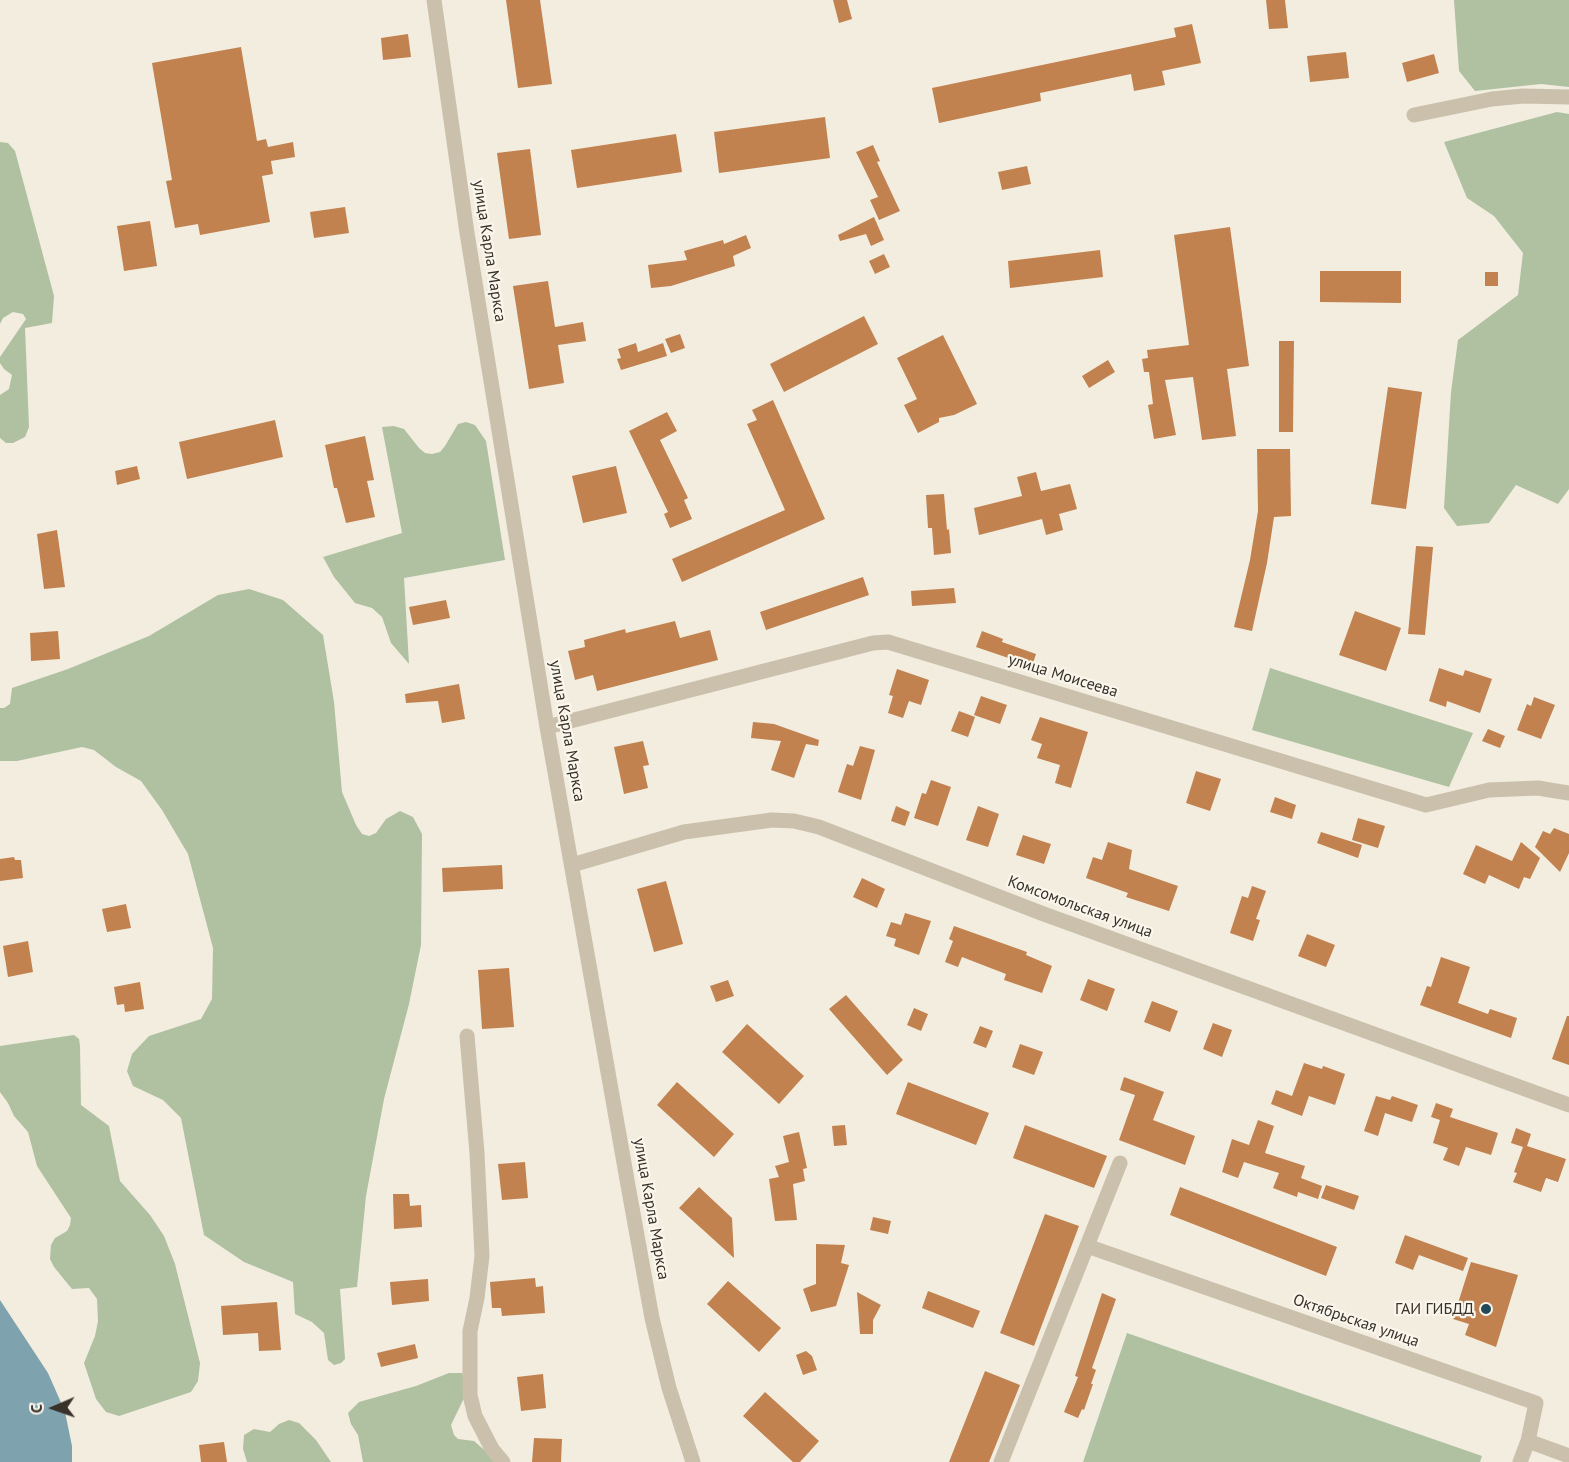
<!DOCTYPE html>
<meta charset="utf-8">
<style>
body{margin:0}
#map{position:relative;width:1569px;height:1462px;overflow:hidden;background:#f2eddf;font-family:"PT Sans",sans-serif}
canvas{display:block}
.north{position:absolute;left:24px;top:1378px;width:60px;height:60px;-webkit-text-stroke:4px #faf6ec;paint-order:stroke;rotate:268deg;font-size:16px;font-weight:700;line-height:24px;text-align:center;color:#38322a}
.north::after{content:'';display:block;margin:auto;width:21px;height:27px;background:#38322a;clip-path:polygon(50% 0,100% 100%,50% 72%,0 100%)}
</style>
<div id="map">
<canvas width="1569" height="1462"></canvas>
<div class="north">С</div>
</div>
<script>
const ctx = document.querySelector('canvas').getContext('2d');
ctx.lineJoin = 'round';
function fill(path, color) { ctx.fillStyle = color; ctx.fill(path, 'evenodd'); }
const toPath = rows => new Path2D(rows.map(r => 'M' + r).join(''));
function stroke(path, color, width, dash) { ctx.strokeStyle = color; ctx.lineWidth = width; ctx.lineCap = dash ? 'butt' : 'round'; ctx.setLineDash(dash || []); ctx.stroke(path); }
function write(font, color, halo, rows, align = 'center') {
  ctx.font = font + ' "PT Sans",sans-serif'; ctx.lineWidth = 4.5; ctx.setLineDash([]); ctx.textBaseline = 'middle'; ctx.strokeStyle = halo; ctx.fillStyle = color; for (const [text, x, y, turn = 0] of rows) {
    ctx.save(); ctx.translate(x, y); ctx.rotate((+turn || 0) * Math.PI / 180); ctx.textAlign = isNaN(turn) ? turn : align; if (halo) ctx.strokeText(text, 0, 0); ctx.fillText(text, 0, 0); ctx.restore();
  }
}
fill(toPath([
 [1454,0,1569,0,1569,87,1541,84,1475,91,1459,71],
 [1557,112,1569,114,1569,489,1558,504,1516,485,1489,523,1457,526,1444,508,1451,392,1458,340,1518,295,1523,253,1494,216,1467,198,1444,142],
 [0,142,8,143,15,151,54,296,52,323,25,328,29,427,25,437,13,443,6,443,0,438,0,395,9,389,12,375,4,369,0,363,0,357,26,319,23,314,13,312,3,318,0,324],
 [466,422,475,425,486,441,505,560,404,578,409,664,391,643,382,617,372,608,355,603,334,577,323,557,402,533,382,427,394,426,404,429,419,448,425,453,432,454,440,452,445,446,458,424],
 [249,589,283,600,323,635,334,702,342,792,356,825,362,834,369,836,376,833,386,819,400,811,413,817,422,834,421,945,409,1004,384,1099,366,1196,357,1287,340,1289,345,1359,341,1363,334,1365,328,1360,324,1333,312,1322,295,1314,293,1282,244,1262,204,1235,181,1118,163,1100,133,1086,127,1071,132,1054,149,1036,201,1019,212,999,213,948,188,854,162,810,141,781,116,767,94,750,82,747,17,761,0,761,0,708,4,708,10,704,12,688,68,669,149,636,218,595],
 [1270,668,1473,733,1449,787,1252,730],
 [74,1035,79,1039,80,1046,81,1105,109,1126,120,1181,150,1215,164,1236,175,1264,200,1363,198,1381,191,1392,119,1416,106,1412,96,1399,84,1363,95,1336,98,1321,97,1299,89,1288,72,1289,54,1267,50,1259,51,1245,55,1238,67,1231,70,1225,71,1218,37,1166,28,1132,14,1116,8,1103,0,1092,0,1046],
 [1127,1333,1482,1456,1480,1462,1083,1462],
 [449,1373,462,1373,466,1384,466,1394,451,1425,454,1435,458,1439,474,1441,498,1462,363,1462,358,1435,351,1424,348,1413,359,1402,416,1386],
 [289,1420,299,1423,316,1440,331,1462,247,1462,243,1449,244,1435,254,1429,270,1432,279,1424]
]), '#afc1a0');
fill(toPath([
 [0,1300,48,1373,59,1398,65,1412,72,1446,72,1462,0,1462]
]), '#7fa3ae');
fill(toPath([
 [506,0,540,0,552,84,518,88],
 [833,0,847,0,852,19,839,23],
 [1266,0,1285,0,1288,28,1269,29],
 [1192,24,1201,63,1162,71,1165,85,1134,91,1131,74,1040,93,1041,101,939,123,932,88,1176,37,1174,28],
 [408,34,411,57,383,60,381,38],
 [241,47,257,141,266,139,268,147,293,142,295,157,271,161,273,174,262,176,270,222,200,235,198,224,175,228,166,181,172,180,152,63],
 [1346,52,1349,78,1310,82,1307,56],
 [1434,54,1439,73,1407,82,1402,63],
 [825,117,830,158,719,173,714,132],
 [676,134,682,172,577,188,571,150],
 [873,145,880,161,877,162,900,211,879,220,870,200,878,197,856,152],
 [530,149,541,235,509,239,497,153],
 [1027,166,1031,184,1002,190,998,172],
 [345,207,349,233,314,238,310,212],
 [874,217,884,240,871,246,866,234,840,241,838,235],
 [150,221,157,266,124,271,117,226],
 [1230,227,1249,366,1227,369,1236,436,1202,440,1193,377,1165,380,1176,435,1154,439,1148,405,1153,404,1149,372,1144,372,1142,359,1148,358,1147,350,1189,345,1174,235],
 [746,235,751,248,733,256,735,266,671,286,651,288,648,265,687,260,684,251,723,240,724,244],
 [1100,250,1103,277,1010,288,1008,261],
 [884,254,890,267,875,274,869,261],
 [1320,271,1401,271,1401,303,1320,302],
 [1485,272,1498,272,1498,286,1485,286],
 [548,281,555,327,583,322,586,341,558,345,564,383,529,389,513,286],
 [864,316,878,344,784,392,770,364],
 [680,334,685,348,671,353,665,339],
 [943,335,977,404,954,415,939,418,939,422,918,433,904,405,917,399,897,358],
 [1279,341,1294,341,1293,432,1279,432],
 [636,343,638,352,663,343,667,356,621,370,617,359,621,358,618,349],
 [1108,360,1115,372,1089,388,1082,376],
 [1388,387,1422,392,1406,509,1371,504],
 [773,400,825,519,682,582,672,559,785,510,747,424,757,420,752,410],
 [667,412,677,431,660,440,688,498,684,500,692,519,670,528,664,514,668,512,629,431],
 [275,420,283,457,187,479,179,442],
 [365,436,374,480,367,481,375,517,346,523,337,488,334,488,325,445],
 [1257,449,1290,449,1291,516,1274,517,1267,563,1252,631,1234,627,1250,560,1258,511],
 [137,466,140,479,117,485,115,471],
 [616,466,627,513,583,523,572,476],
 [1036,472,1041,491,1070,484,1077,509,1059,514,1063,530,1046,535,1042,519,979,535,974,508,1022,496,1017,477],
 [944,494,947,530,949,529,951,553,934,555,932,528,928,528,926,495],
 [57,530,65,587,44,589,37,534],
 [1416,546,1433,547,1425,635,1408,634],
 [863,577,869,595,766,630,760,612],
 [954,588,956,603,912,606,911,591],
 [446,600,450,618,413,625,409,607],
 [1355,611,1401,628,1386,671,1339,655],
 [675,621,680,638,710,630,718,660,597,691,593,675,575,680,568,651,585,647,584,640,625,629,626,633],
 [58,631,60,659,31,661,30,633],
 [982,631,1003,639,1002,642,1036,654,1032,666,976,647],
 [1439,668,1463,676,1465,670,1492,679,1480,713,1447,701,1446,707,1429,701],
 [897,669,929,680,921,705,909,701,903,718,888,713,893,696,889,695],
 [459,684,465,719,442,723,438,701,406,703,405,694],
 [981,696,1007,705,1000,724,974,715],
 [1534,697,1555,705,1541,739,1517,730,1527,704,1531,706],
 [959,711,975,717,968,737,951,731],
 [1040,717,1088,732,1071,788,1055,783,1060,765,1037,758,1042,744,1031,740],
 [753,722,774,724,819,740,818,746,806,744,794,778,771,770,781,741,751,738],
 [1488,729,1505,736,1500,748,1482,741],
 [643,741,649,765,643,766,648,788,624,794,614,747],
 [860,746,875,750,861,800,838,792,847,764,853,766],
 [1196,771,1221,779,1210,811,1186,803],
 [931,780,951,787,938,826,914,818,922,793,926,794],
 [1275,797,1296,805,1292,819,1270,812],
 [896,806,910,812,905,826,891,821],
 [978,806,999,814,988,847,966,840],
 [1358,818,1385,826,1378,848,1352,840],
 [1554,828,1569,834,1569,853,1560,872,1535,847,1543,831,1550,834],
 [1321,832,1362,845,1358,858,1317,843],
 [1023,835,1051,844,1044,864,1016,855],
 [1108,842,1132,850,1129,869,1178,886,1169,911,1126,897,1128,893,1086,878,1093,857,1102,860],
 [1521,842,1540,858,1530,879,1524,877,1519,889,1489,875,1485,884,1463,874,1476,845,1512,861],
 [14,857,15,860,21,860,23,878,0,881,0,859],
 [502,865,503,889,443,892,442,868],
 [862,878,885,889,877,908,853,897],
 [666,881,683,944,654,952,637,889],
 [1252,886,1266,891,1256,919,1260,920,1253,941,1230,933,1242,896,1248,898],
 [126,904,131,928,107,932,102,909],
 [905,913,931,921,919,955,894,946,896,939,886,936,891,922,901,925],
 [954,926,1027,952,1026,955,1052,966,1042,993,1004,980,1006,974,962,957,958,967,945,962,953,941,949,939],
 [1307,934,1335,945,1326,967,1298,956],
 [28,941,33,972,8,977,3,946],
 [1441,957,1470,967,1458,1003,1488,1014,1490,1009,1517,1018,1511,1038,1420,1005,1427,986,1431,987],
 [509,968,514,1027,482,1029,478,970],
 [1088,979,1115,989,1107,1011,1080,1000],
 [728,980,734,996,716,1002,710,986],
 [140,982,144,1009,125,1012,124,1004,117,1005,114,987],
 [846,995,903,1060,887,1075,829,1009],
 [1152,1001,1178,1011,1170,1032,1144,1022],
 [914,1008,928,1014,921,1031,907,1025],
 [1567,1016,1569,1016,1569,1065,1552,1059],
 [1213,1023,1232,1030,1222,1057,1203,1049],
 [747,1024,804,1076,779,1104,722,1052],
 [980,1026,993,1031,986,1048,973,1043],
 [1020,1044,1043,1052,1034,1075,1012,1067],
 [1304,1063,1322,1069,1323,1066,1345,1074,1335,1105,1309,1096,1302,1116,1271,1104,1276,1090,1292,1096],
 [1124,1077,1164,1092,1153,1120,1195,1136,1185,1165,1119,1140,1135,1095,1120,1090],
 [677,1082,734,1134,714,1157,657,1105],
 [908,1082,989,1113,976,1145,896,1114],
 [1376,1096,1390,1100,1392,1096,1418,1105,1412,1122,1385,1113,1378,1136,1364,1131],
 [1436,1103,1453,1109,1450,1117,1498,1133,1491,1155,1466,1147,1459,1166,1443,1160,1448,1148,1433,1143,1440,1120,1431,1117],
 [1258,1120,1274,1126,1265,1153,1305,1166,1301,1178,1322,1186,1318,1199,1298,1192,1297,1197,1273,1188,1279,1173,1244,1162,1238,1178,1222,1172,1232,1139,1249,1145],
 [845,1125,847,1145,834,1146,832,1126],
 [1025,1125,1107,1156,1094,1188,1013,1158],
 [1516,1128,1531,1134,1527,1146,1566,1159,1558,1182,1546,1178,1541,1192,1513,1182,1517,1173,1514,1172,1523,1147,1511,1143],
 [799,1132,807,1168,803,1169,805,1181,793,1184,797,1220,775,1221,769,1179,779,1177,775,1166,789,1162,783,1136],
 [525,1162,528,1198,502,1200,498,1164],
 [1326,1185,1359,1196,1354,1210,1321,1198],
 [699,1187,732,1218,734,1258,679,1208],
 [1180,1187,1337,1247,1326,1276,1170,1215],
 [393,1194,409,1194,410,1206,421,1205,422,1227,394,1229],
 [1045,1214,1079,1226,1034,1346,1000,1333],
 [873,1217,891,1221,888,1234,870,1230],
 [1405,1235,1468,1258,1463,1271,1419,1255,1413,1270,1395,1263],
 [816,1244,845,1245,841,1263,849,1265,836,1306,811,1312,803,1289,816,1284],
 [1471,1262,1518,1275,1496,1347,1465,1335,1469,1324,1453,1319],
 [535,1278,536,1287,543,1286,545,1313,502,1316,501,1308,492,1308,490,1282],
 [428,1279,429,1301,392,1305,390,1282],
 [728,1281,781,1328,759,1352,707,1304],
 [928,1291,980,1311,973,1328,922,1308],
 [857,1292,881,1305,873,1320,873,1334,860,1334],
 [1102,1293,1116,1299,1092,1368,1096,1370,1091,1384,1093,1384,1084,1410,1082,1409,1078,1418,1064,1412,1078,1377,1075,1376],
 [277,1302,281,1350,259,1351,258,1333,223,1335,221,1306],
 [415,1344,418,1358,381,1367,377,1353],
 [806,1351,812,1356,817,1370,803,1375,796,1355],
 [985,1371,1020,1385,989,1462,949,1462],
 [543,1374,546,1408,521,1411,517,1377],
 [765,1392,819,1441,800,1462,793,1462,743,1416],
 [534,1438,562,1439,561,1462,532,1462],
 [224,1442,227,1462,201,1462,199,1445]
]), '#c1824f');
stroke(toPath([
 [434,0,467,233,547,727,629,1191,652,1318,669,1388,693,1462],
 [1414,115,1492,99,1523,96,1569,97],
 [547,727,873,643,888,642,1426,805,1489,790,1538,788,1569,793],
 [572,865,684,832,772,820,794,821,819,827,1041,913,1569,1105],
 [467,1036,477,1153,482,1256,477,1298,470,1331,470,1395,475,1416,492,1449,503,1462],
 [1087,1246,1536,1403,1528,1441,1569,1456],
 [1001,1462,1120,1163],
 [1520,1462,1528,1441]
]), '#cac0ac', 15);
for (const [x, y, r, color] of [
 [1486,1309,6,"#214958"]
]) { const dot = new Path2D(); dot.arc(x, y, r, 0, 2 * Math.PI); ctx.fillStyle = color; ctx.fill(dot); stroke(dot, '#faf6ec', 2); }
write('16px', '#38322a', '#faf6ec', [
 ["улица Карла Маркса",489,251,81],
 ["улица Моисеева",1063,676,17],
 ["улица Карла Маркса",567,731,80],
 ["Комсомольская улица",1080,907,20],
 ["улица Карла Маркса",651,1209,80],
 ["Октябрьская улица",1356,1321,19]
]);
write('16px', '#38322a', '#faf6ec', [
 ["ГАИ ГИБДД",1474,1309]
], 'right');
</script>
